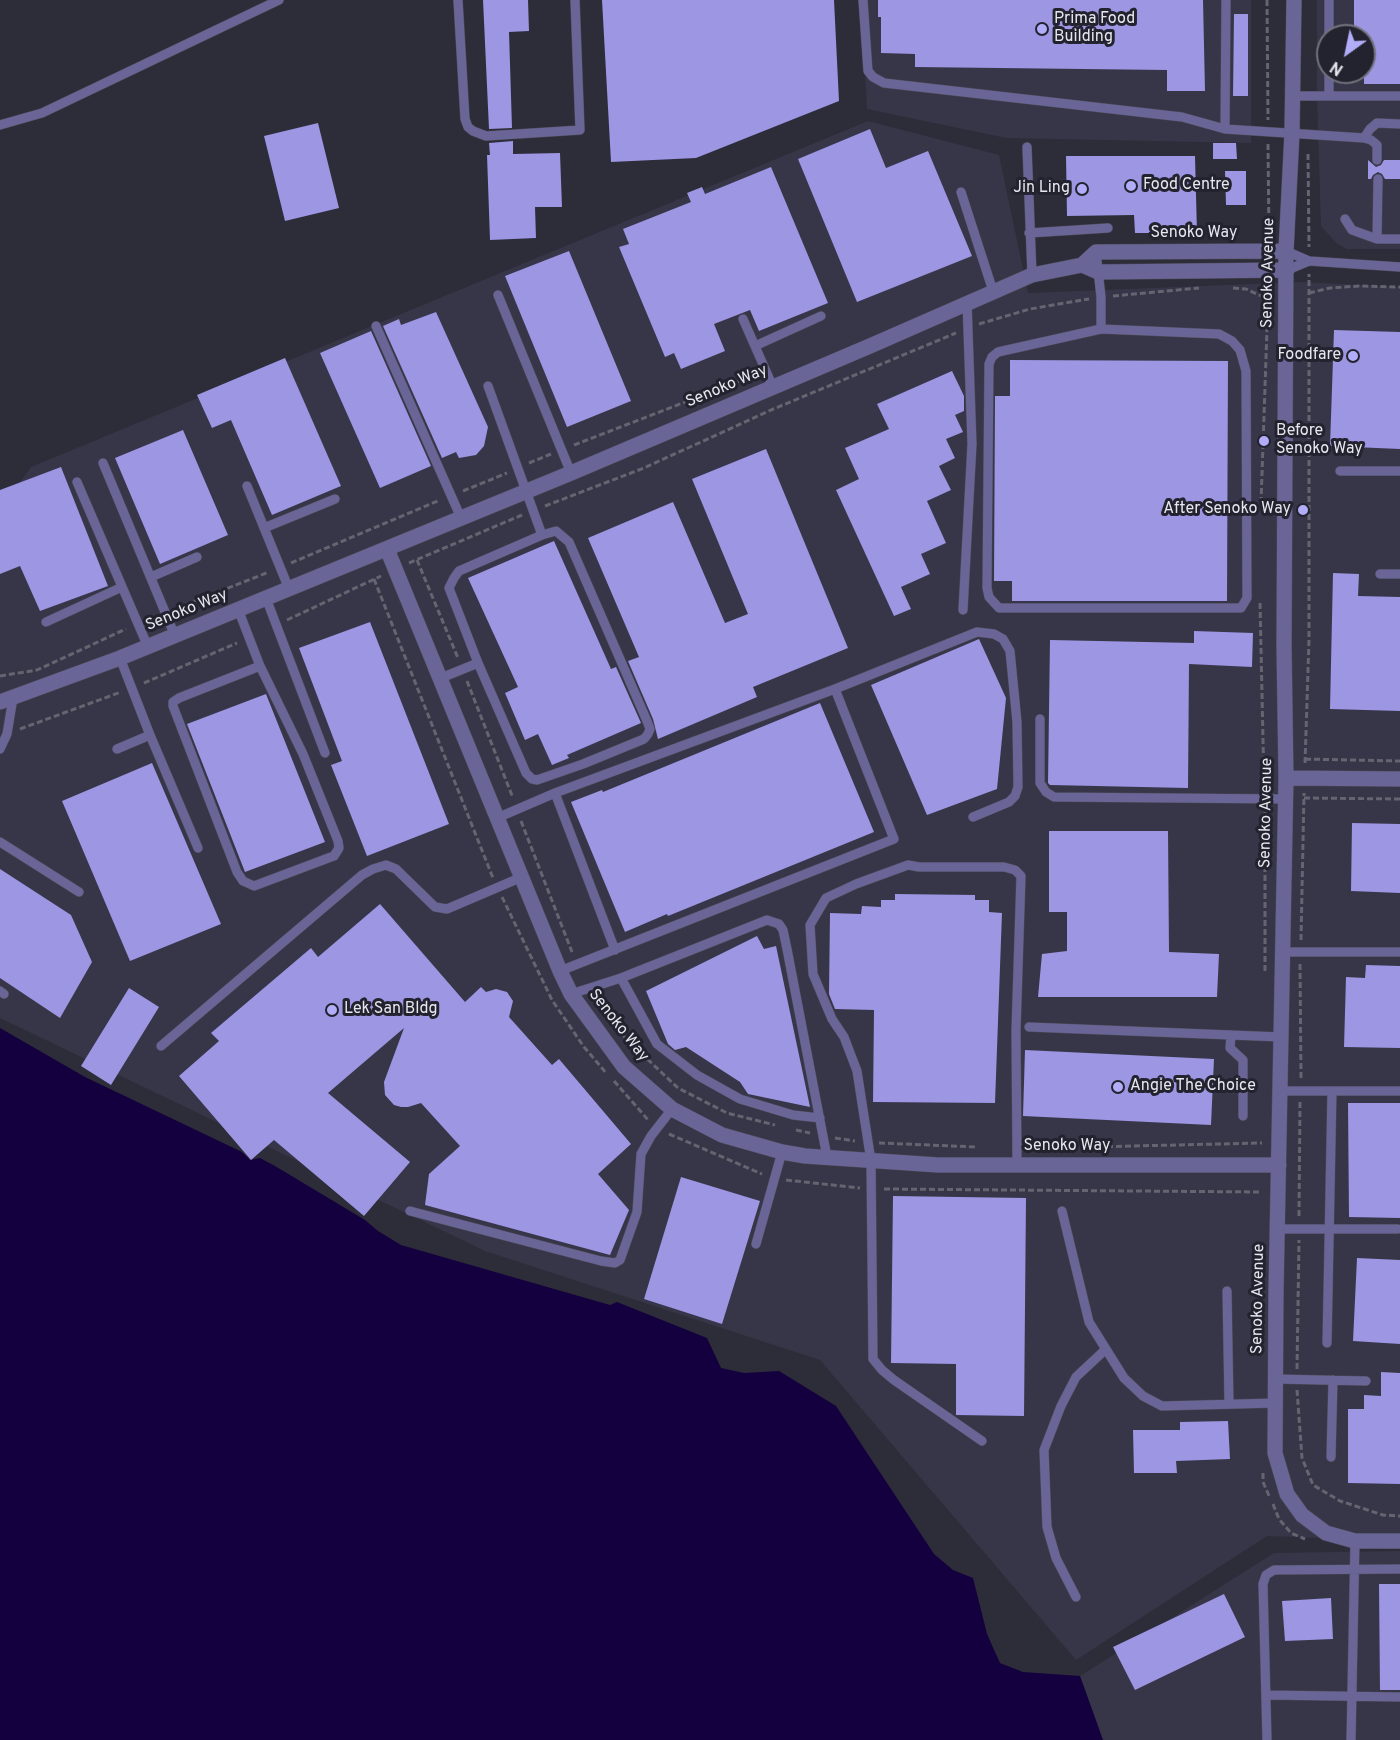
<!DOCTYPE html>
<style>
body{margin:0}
#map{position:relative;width:1400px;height:1740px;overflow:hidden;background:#2d2c39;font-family:Overpass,sans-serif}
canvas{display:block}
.north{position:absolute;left:1316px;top:24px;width:60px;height:60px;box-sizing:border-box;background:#23222f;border:2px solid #71717c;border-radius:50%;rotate:213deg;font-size:16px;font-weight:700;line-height:24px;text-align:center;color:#e7e7f0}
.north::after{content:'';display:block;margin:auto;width:21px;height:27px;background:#b2adf9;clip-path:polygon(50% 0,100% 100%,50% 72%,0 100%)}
</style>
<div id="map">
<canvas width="1400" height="1740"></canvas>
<div class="north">N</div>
</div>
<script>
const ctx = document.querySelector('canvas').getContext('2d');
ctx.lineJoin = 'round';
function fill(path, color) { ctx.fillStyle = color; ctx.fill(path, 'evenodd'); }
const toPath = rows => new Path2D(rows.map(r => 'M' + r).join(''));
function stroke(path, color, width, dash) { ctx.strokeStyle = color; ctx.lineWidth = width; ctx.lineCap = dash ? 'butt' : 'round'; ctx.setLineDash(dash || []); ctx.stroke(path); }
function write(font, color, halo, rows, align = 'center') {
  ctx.font = font + ' Overpass,sans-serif'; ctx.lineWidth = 6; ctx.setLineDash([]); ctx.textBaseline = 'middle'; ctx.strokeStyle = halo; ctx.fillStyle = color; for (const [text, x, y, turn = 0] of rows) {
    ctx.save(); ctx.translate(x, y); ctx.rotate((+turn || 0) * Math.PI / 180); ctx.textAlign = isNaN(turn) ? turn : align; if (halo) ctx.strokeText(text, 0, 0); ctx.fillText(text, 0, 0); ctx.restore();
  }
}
fill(toPath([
 [861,0,1251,0,1251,143,1006,138,867,109],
 [1317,0,1400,0,1400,249,1347,249,1336,243,1321,226,1317,96],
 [1328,36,1364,36,1364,72,1328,72],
 [868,121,999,155,1028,293,1301,282,1400,287,1400,1541,1267,1536,1076,1660,820,1360,485,1251,0,1018,0,511,31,467],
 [1400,1551,1400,1740,1103,1740,1080,1676,1274,1553]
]), '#373648');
fill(toPath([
 [0,1028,85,1077,242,1152,250,1160,260,1158,275,1166,365,1220,378,1231,401,1245,610,1305,617,1302,707,1338,721,1368,744,1373,779,1371,836,1406,934,1554,953,1570,973,1578,987,1634,1000,1663,1023,1672,1080,1676,1103,1740,0,1740]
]), '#14003f');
fill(toPath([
 [483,0,528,0,529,31,509,32,512,128,489,129],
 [602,0,834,0,839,101,696,158,611,162],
 [878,0,1203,0,1205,91,1167,91,1167,70,915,67,915,54,881,53,881,17,878,17],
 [1354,0,1400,0,1400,84,1364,84,1364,36,1354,36],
 [1234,14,1248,14,1248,96,1233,96],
 [318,123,339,208,285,221,264,136],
 [870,129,886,168,928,151,972,256,857,302,798,159],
 [513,141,513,154,560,153,562,207,535,207,536,238,490,240,487,155,490,155,489,143],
 [1213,143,1236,143,1237,159,1213,159],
 [1066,156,1195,156,1197,233,1135,233,1134,215,1067,216],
 [1368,160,1376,167,1381,165,1384,160,1400,160,1400,179,1385,179,1382,174,1378,172,1373,175,1371,179,1368,179],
 [771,167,828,303,759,331,750,310,714,324,725,351,681,369,674,353,665,357,619,247,629,244,623,229,691,202,687,193,702,187,705,194],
 [1225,171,1246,171,1246,205,1226,205],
 [569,251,631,401,567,427,505,276],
 [436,312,488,427,484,446,476,455,459,458,456,452,442,458,383,326,399,319,401,325],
 [1334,330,1400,332,1400,449,1330,446],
 [371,331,431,466,380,488,320,353],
 [285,358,341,486,272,515,231,420,212,428,197,395],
 [1010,360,1228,361,1227,601,1012,601,1012,581,994,581,995,396,1010,396],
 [952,371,964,396,964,411,955,415,963,432,946,439,955,458,939,466,951,490,927,501,946,543,921,554,930,574,901,587,911,609,894,616,836,490,859,479,845,448,889,429,877,404],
 [183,430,228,535,160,564,115,458],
 [766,449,848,648,753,687,757,697,658,739,653,719,628,661,639,657,588,538,673,502,725,623,748,614,692,479],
 [61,467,108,586,40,611,20,566,0,574,0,490],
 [554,541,611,669,616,667,641,723,567,755,569,758,552,765,538,734,525,740,505,693,518,687,468,578],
 [1333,573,1359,574,1358,596,1400,597,1400,711,1330,709],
 [370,622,449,824,367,856,331,765,342,761,299,648],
 [1194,631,1253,633,1252,667,1189,664,1188,788,1050,785,1048,783,1050,640,1194,643],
 [979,639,1006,698,997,789,927,815,871,685],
 [266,694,325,842,245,872,187,724],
 [820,703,874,832,668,916,667,914,625,932,571,802,602,790,603,792],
 [152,763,221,924,130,961,62,801],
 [1352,823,1400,824,1400,893,1351,891],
 [1049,831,1168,831,1169,952,1219,954,1217,997,1038,997,1042,954,1067,951,1067,912,1049,912],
 [0,869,71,915,92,962,60,1018,0,978],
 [895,894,975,895,975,900,989,900,989,912,1002,913,995,1103,873,1102,874,1010,835,1009,829,994,830,913,861,914,862,906,881,907,881,900,895,900],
 [380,904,465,1002,481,987,486,992,496,989,507,992,513,1001,509,1017,552,1065,559,1059,631,1144,598,1174,629,1210,610,1255,425,1205,429,1174,460,1146,421,1103,408,1107,401,1107,394,1105,385,1095,384,1082,404,1028,328,1093,410,1162,364,1216,274,1140,251,1160,179,1076,219,1041,211,1033,311,948,318,957],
 [757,936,764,949,776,946,810,1107,748,1094,740,1082,686,1047,675,1050,668,1044,646,991],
 [1366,965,1400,966,1400,1048,1344,1047,1346,977,1365,978],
 [129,988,159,1007,111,1085,81,1066],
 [1025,1050,1214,1059,1211,1125,1023,1116],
 [1348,1103,1400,1103,1400,1218,1349,1217],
 [681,1177,760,1201,722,1324,644,1299],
 [893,1196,1026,1198,1024,1416,956,1415,956,1364,891,1363],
 [1357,1258,1400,1260,1400,1344,1353,1341],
 [1381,1372,1400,1373,1400,1484,1348,1483,1348,1409,1364,1409,1364,1395,1381,1396],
 [1228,1421,1230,1459,1176,1461,1177,1473,1134,1473,1133,1430,1180,1430,1180,1422],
 [1379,1584,1400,1584,1400,1690,1380,1690],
 [1224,1594,1245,1637,1135,1690,1113,1647],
 [1331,1598,1333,1639,1285,1641,1282,1601]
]), '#9c96e3');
const lane = toPath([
 [458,0,465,119,468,127,473,131,486,136,580,130,575,0],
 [863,0,868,71,873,77,884,83,1182,117,1225,129,1364,138,1371,140,1377,145,1377,160],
 [1329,0,1329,36],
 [1292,96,1400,96],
 [1329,96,1329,72],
 [0,125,42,113,279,0],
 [1225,129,1226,0],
 [1364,138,1370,129,1377,123,1400,124],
 [1027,147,1032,275],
 [961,192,993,291],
 [1345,219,1352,230,1377,239,1400,239],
 [1029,233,1108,228],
 [1377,239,1378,179],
 [1286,251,1309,261,1400,267],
 [1096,252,1101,297,1101,329],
 [1287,270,1309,261],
 [498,295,571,473],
 [743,319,773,387],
 [376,326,461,518],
 [1101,329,1219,334,1232,341,1240,350,1246,371,1247,598,1241,608,999,608,989,597,987,588,989,364,992,357,998,352,1101,329],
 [755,346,821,316],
 [103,463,175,636],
 [1340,471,1400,471],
 [77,482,148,647],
 [247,486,289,589],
 [264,528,335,499],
 [1380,574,1400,574],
 [151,577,197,557],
 [266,598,325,753],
 [238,609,260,666,179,698,173,702,173,706,237,872,243,881,254,886,331,857,334,856,339,848,338,841,303,754,260,666],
 [963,610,972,444,967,302],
 [46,622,122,587],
 [120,658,150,735,198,848],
 [478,663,526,773,532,779,537,780,583,764,644,739,648,734,650,729,647,721,569,542,556,531,542,535],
 [441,678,478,663,449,588,454,578,459,571,542,535,488,386],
 [1040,719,1040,783,1046,792,1054,797,1285,799],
 [0,749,7,734,13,698],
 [117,749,150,735],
 [555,793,615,950],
 [497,818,555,793,835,689,977,632,994,634,1003,639,1010,651,1017,722,1018,787,1015,796,1009,802,973,817],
 [0,842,79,892],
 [1283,952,1400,952],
 [560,971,894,839,835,689],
 [621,978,767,920,779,924,783,930,787,949,827,1157],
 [0,991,4,994],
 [571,994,621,978,657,1044,697,1075,740,1099,793,1115,820,1118],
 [1029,1027,1281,1037],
 [1231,1035,1230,1048,1243,1060,1243,1116],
 [161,1046,362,875,373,869,386,865,396,869,435,907,447,909,522,877],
 [1280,1091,1400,1091],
 [410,1211,601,1261,615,1263,620,1260,637,1212,641,1154,651,1136,672,1109],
 [1062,1211,1089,1322,1124,1378,1143,1396,1162,1406,1276,1403],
 [1278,1229,1398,1229],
 [756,1244,782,1152],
 [1227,1291,1229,1404],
 [1327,1343,1332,1091],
 [1276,1379,1366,1381],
 [982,1441,894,1380,882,1370,873,1359,871,1161,857,1071,844,1037,832,1019,813,974,810,925,826,898,856,884,908,865,919,867,1004,867,1015,870,1021,876,1016,1030,1017,1164],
 [1331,1457,1333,1380],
 [1076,1597,1056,1558,1047,1527,1044,1450,1061,1406,1076,1377,1106,1349],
 [1266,1695,1400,1697],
 [1267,1740,1263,1584,1266,1575,1274,1570,1400,1569],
 [1351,1740,1355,1541]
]);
const street = toPath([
 [1294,0,1292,133,1286,251,1284,645,1286,778,1276,1292,1275,1453,1287,1494,1302,1515,1326,1533,1355,1541,1400,1541],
 [1082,265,1098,272,1287,270],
 [387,549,560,971,571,994,624,1067,672,1109,722,1135,782,1152,805,1156,938,1165,1279,1165],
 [0,702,120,658,571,473,870,346,1032,275,1082,265,1096,252,1286,251],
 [1286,778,1400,779]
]);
stroke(lane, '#4b4a56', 10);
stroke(street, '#4b4a56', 16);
stroke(toPath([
 [1267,0,1268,120],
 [1268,144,1269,237],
 [1308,154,1309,247],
 [1233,288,1246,289,1268,299],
 [1309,293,1330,288,1359,286,1400,287],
 [1113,296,1199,288],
 [979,324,1030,309,1089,299],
 [574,445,755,375],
 [529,463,551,454],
 [463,491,507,473],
 [1261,503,1268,300],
 [545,506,644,468,771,410,956,333],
 [417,560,458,658],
 [291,563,440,500],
 [409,563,522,515],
 [374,579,493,878],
 [1260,603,1264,785],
 [177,608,269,572],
 [287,620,381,576],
 [0,676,37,670,126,629],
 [467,681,513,798],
 [144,683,237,643],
 [20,729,121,692],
 [1305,759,1400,761],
 [1305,763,1309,640,1309,274],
 [1304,798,1400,799],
 [521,821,572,952],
 [502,897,552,1000,584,1047,607,1074],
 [1301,940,1304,793],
 [1300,964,1301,1078],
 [1265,971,1265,810],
 [596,997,626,1039,678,1088,727,1113,775,1125],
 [614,1081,649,1121],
 [796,1130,810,1133],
 [669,1134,762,1174],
 [835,1138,855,1141],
 [879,1143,978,1147],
 [1089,1147,1262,1143],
 [786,1180,860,1188],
 [884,1189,1262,1192],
 [1299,1216,1300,1102],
 [1297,1369,1299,1240],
 [1297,1390,1302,1458,1313,1485,1340,1501,1383,1515,1400,1516],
 [1263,1473,1263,1482,1270,1498],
 [1273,1504,1279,1519,1291,1533,1305,1539]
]), '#656470', 3, [6, 3]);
stroke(lane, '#696597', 9);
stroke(street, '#696597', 15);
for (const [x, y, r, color] of [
 [1042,29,6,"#b2adf9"],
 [1131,186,6,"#b2adf9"],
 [1082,189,6,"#b2adf9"],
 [1353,356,6,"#b2adf9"],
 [1264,441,6,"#b2adf9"],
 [1303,510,6,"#b2adf9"],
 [332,1010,6,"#b2adf9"],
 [1118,1087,6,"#b2adf9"]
]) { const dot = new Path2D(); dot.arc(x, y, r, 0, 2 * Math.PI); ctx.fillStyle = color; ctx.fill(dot); stroke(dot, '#23222f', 2); }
write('16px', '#e7e7f0', '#23222f', [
 ["Prima Food",1054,20],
 ["Building",1054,38],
 ["Food Centre",1143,186],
 ["Jin Ling",1070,189,"right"],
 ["Foodfare",1341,356,"right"],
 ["Before",1276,432],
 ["Senoko Way",1276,450],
 ["After Senoko Way",1291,510,"right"],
 ["Lek San Bldg",344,1010],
 ["Angie The Choice",1130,1087]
], 'left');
write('16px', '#e7e7f0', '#23222f', [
 ["Senoko Way",1194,234],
 ["Senoko Avenue",1269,273,-89],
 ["Senoko Way",727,387,-23],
 ["Senoko Way",187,611,-22],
 ["Senoko Avenue",1267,813,-89],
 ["Senoko Way",618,1026,52],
 ["Senoko Way",1067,1147],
 ["Senoko Avenue",1259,1299,-89]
]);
</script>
